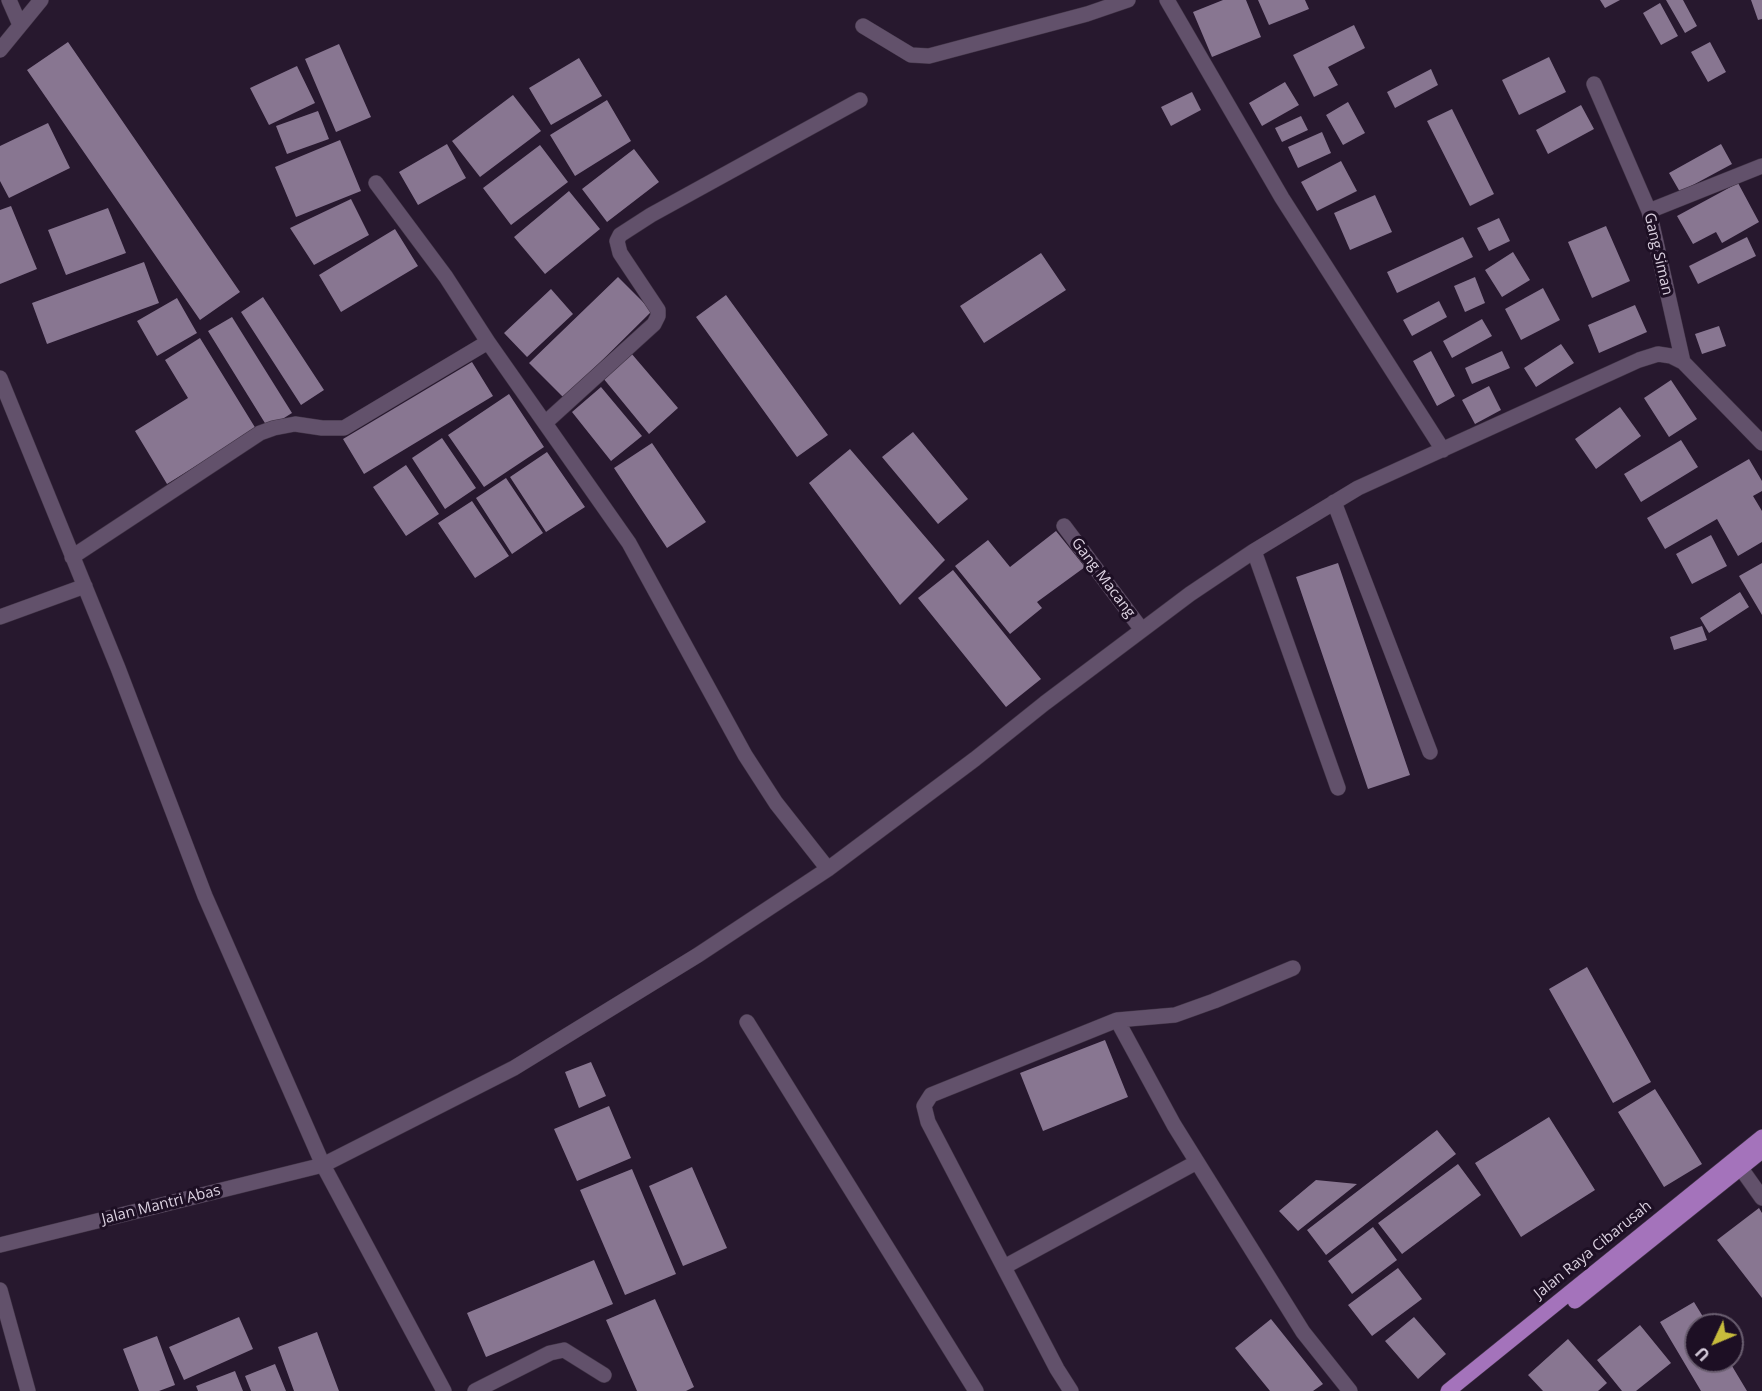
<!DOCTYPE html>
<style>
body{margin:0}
#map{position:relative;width:1762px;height:1391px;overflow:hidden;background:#27182e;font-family:"Open Sans",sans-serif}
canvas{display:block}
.north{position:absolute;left:1684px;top:1313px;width:60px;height:60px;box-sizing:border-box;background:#1d0f24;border:2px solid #695d6f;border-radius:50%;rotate:226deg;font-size:16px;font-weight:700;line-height:24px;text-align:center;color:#dbd1e0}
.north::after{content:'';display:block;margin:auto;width:21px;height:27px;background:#c7bb3c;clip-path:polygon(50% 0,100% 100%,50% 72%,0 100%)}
</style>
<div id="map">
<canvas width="1762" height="1391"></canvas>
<div class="north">U</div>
</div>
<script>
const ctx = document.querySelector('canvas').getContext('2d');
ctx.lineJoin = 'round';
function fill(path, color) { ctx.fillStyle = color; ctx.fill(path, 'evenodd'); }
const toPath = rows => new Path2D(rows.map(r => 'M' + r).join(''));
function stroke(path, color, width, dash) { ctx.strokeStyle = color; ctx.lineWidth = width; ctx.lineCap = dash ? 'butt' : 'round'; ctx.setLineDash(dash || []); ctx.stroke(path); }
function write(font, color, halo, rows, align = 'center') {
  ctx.font = font + ' "Open Sans",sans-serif'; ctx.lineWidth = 6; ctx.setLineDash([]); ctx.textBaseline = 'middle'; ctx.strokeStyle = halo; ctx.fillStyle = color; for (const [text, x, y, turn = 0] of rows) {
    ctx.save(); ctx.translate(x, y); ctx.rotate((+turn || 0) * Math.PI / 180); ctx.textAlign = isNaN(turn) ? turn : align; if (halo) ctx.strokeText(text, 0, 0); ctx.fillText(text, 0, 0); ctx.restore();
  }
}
fill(toPath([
 [1223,0,1246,0,1261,37,1212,57,1193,12],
 [1258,0,1305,0,1309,9,1269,25],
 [1600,0,1620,0,1605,8],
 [1666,0,1683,0,1697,26,1685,33],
 [1751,0,1762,0,1762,19,1758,20],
 [1660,3,1678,36,1661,45,1643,13],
 [1354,25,1365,48,1328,67,1338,85,1314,97,1293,55],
 [68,42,240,292,200,320,27,70],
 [1710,42,1726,72,1708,82,1691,52],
 [339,44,371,117,336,132,305,59],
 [1549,57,1566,92,1519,115,1502,80],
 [579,58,602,96,551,125,529,88],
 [297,66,315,103,269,125,250,88],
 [1431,69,1438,85,1395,108,1387,92],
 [1285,82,1299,105,1262,126,1249,103],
 [1192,92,1201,110,1171,126,1161,107],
 [513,95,541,131,480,177,452,141],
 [607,100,631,141,575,176,550,135],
 [1348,102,1365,133,1343,145,1326,115],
 [1581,105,1594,129,1548,154,1536,130],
 [1452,109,1494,194,1470,206,1427,121],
 [318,111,329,139,287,154,276,126],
 [1301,116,1308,130,1282,142,1275,128],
 [48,123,70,168,9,198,0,181,0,146],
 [1322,132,1331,153,1298,168,1288,147],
 [340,140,361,191,296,217,275,167],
 [447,144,466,178,418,205,399,172],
 [1721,144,1732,164,1680,192,1669,173],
 [540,145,568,182,511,225,483,188],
 [634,149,659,182,607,222,582,189],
 [1341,161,1357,191,1317,211,1301,182],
 [1738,183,1759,222,1722,243,1716,232,1693,244,1677,216],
 [569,191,600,229,545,274,514,237],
 [1375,195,1392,232,1350,250,1334,213],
 [351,199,369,235,314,265,290,228],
 [11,206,37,269,0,284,0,210],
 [108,208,126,253,66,275,48,230],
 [1499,218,1510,241,1489,251,1477,228],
 [1606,226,1630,281,1592,298,1568,242],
 [395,229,418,266,341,312,319,275],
 [1463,237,1473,257,1397,293,1387,272],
 [1747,237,1756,256,1698,284,1689,266],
 [1513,252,1530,280,1502,297,1485,270],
 [1041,253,1066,290,984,343,960,306],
 [144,262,159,303,47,344,32,303],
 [618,277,652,311,564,398,529,363],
 [1475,277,1485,303,1465,312,1454,286],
 [1543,288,1560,320,1521,340,1505,309],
 [551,289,573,314,527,357,504,333],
 [726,295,828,435,797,457,696,317],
 [263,297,324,390,301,405,241,312],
 [177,298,197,333,157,356,137,321],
 [1439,301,1447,317,1412,336,1403,320],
 [1635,305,1647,332,1599,353,1588,325],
 [232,317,292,413,268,428,208,331],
 [1482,319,1492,336,1452,358,1443,341],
 [1719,326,1726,346,1702,354,1695,334],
 [200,338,256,429,167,484,135,431,188,398,165,360],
 [1561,344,1574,363,1536,387,1524,368],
 [1431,351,1455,396,1437,406,1413,361],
 [1502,351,1510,368,1472,384,1465,368],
 [631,353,678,408,649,434,603,378],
 [472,362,493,396,364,474,343,439],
 [1671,380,1697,419,1669,437,1644,398],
 [1489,386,1501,410,1475,424,1462,400],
 [601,387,642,436,611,461,572,412],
 [509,394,544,447,484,487,448,435],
 [1620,407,1641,436,1596,469,1575,439],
 [913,432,968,499,938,524,882,457],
 [442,438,476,488,445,509,412,458],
 [1681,440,1698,467,1641,502,1624,474],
 [652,443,706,522,667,548,614,468],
 [850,449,945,560,900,605,809,483],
 [547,452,585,507,546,532,510,477],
 [1749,459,1762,481,1762,491,1753,496,1762,511,1762,542,1738,556,1717,519,1665,549,1647,518],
 [406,465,439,514,406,536,373,487],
 [506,478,543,533,512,554,476,498],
 [472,501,509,556,475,578,438,523],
 [1056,531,1085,567,1037,602,1042,608,1010,634,955,566,988,540,1010,567],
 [1711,535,1727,566,1692,584,1676,554],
 [1338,563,1410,775,1368,789,1296,577],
 [1762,563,1762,615,1739,576],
 [953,570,1041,679,1006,707,918,598],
 [1740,592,1749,607,1709,633,1700,618],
 [1702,626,1707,640,1674,650,1670,637],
 [1587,967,1651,1082,1613,1103,1549,989],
 [1105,1040,1128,1097,1043,1131,1020,1073],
 [591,1062,606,1096,579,1108,565,1072],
 [1655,1089,1702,1164,1664,1187,1618,1112],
 [609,1106,631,1158,577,1181,554,1129],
 [1549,1117,1595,1190,1521,1237,1475,1163],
 [1437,1130,1456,1154,1326,1255,1307,1230],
 [1458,1164,1481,1195,1402,1254,1378,1223],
 [692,1167,727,1248,683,1266,649,1186],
 [632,1169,676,1274,625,1295,580,1190],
 [1316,1180,1357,1184,1298,1231,1279,1211],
 [1759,1208,1762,1213,1762,1298,1717,1240],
 [1373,1227,1397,1260,1352,1294,1328,1261],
 [594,1260,613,1304,486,1357,467,1313],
 [1398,1268,1422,1299,1372,1336,1348,1305],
 [655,1299,694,1387,686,1391,637,1391,606,1320],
 [1694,1302,1708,1325,1696,1325,1696,1361,1729,1361,1747,1391,1701,1391,1660,1322],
 [239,1317,253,1349,184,1380,169,1347],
 [1414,1317,1446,1354,1418,1379,1385,1341],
 [1271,1319,1323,1384,1313,1391,1270,1391,1235,1348],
 [1640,1325,1671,1363,1636,1391,1622,1391,1597,1360],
 [317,1332,339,1391,294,1391,278,1347],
 [157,1336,175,1385,159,1391,139,1391,123,1349],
 [1568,1339,1607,1383,1598,1391,1543,1391,1528,1375],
 [275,1364,286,1391,251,1391,245,1376],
 [235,1371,243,1391,198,1391,196,1386]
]), '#887691');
const minor = toPath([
 [9,0,20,25],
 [1167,0,1282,198,1443,450],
 [863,26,911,55,929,56,1087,14,1128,0],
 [0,50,41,0],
 [1594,84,1649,211,1683,362],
 [376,183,446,277,488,342],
 [1649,211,1762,166],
 [0,378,118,668,205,896,323,1165,444,1391],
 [545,423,654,324,658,316,658,310,620,253,617,241,620,235,651,215,860,100],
 [1334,502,1430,752],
 [1064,526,1142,630],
 [1254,551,1338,788],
 [72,557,260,433,274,428,295,424,322,428,344,428,488,342,629,543,745,755,776,803,828,869],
 [0,617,85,586],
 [1117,1020,1175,1015,1214,1001,1293,968],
 [747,1022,976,1391],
 [1740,1167,1762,1198],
 [0,1245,323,1165,514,1068,698,955,828,869,975,759,1045,703,1190,594,1254,551,1358,488,1639,360,1658,354,1671,356,1683,362,1762,443],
 [1004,1267,1197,1162],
 [0,1290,28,1391],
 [475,1391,550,1353,564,1350,604,1375],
 [1071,1391,1057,1369,928,1122,924,1106,931,1095,1117,1020,1174,1125,1303,1332,1350,1391]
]);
const major = toPath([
 [1575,1301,1762,1151],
 [1448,1391,1762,1137]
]);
stroke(minor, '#413446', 16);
stroke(major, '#413446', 16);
stroke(minor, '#62516b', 15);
stroke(major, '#a473bb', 15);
write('15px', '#dbd1e0', '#1d0f24', [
 ["Gang Siman",1658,254,77],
 ["Gang Macang",1103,578,53],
 ["Jalan Mantri Abas",161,1205,-14],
 ["Jalan Raya Cibarusah",1593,1250,-39]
]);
</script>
